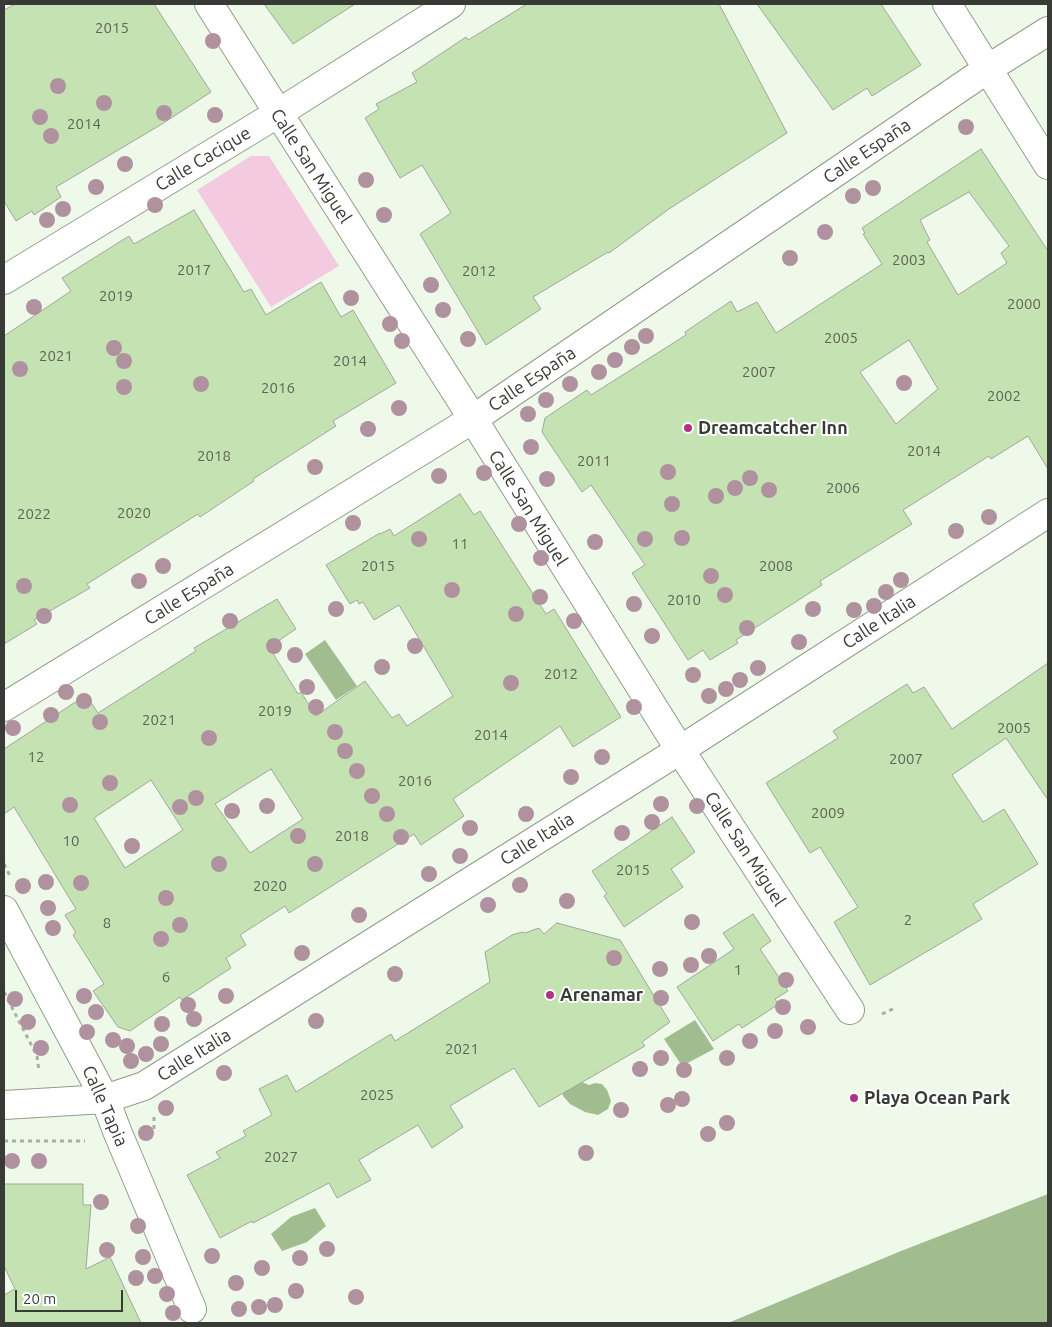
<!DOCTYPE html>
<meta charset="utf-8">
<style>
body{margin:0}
#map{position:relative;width:1052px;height:1327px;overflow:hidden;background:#eff9e9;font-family:Ubuntu,sans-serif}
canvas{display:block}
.frame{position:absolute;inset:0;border:5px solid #383b35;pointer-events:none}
.scale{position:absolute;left:15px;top:1290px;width:108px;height:22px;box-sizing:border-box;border:2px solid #383b35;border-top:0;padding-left:6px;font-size:15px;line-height:18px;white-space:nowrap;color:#383b35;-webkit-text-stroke:4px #fff;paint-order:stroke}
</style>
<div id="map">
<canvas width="1052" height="1327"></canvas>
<div class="frame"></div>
<div class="scale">20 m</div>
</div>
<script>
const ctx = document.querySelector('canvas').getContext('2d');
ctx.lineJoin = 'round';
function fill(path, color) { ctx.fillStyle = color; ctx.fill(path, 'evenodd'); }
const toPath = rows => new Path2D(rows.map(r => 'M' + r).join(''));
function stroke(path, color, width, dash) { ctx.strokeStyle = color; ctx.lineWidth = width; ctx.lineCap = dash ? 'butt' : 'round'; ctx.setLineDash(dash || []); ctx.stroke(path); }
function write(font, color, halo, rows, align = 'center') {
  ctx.font = font + ' Ubuntu,sans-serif'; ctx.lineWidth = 4; ctx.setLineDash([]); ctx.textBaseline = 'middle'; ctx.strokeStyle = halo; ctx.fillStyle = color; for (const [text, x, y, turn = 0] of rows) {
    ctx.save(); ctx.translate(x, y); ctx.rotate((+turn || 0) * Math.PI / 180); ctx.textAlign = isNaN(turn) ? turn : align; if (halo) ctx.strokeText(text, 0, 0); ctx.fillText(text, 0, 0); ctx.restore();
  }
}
fill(toPath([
 [251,156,269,156,339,266,271,307,197,190]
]), '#f3cadf');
fill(toPath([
 [325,640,357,686,336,700,305,654],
 [695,1020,714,1049,682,1066,664,1039],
 [575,1079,589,1085,595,1083,602,1084,607,1090,611,1101,608,1109,598,1115,585,1112,570,1104,563,1096,561,1087],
 [1048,1194,1048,1323,728,1323,901,1251],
 [315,1208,326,1226,307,1242,282,1251,271,1234,291,1217]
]), '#a1bd90');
const building = toPath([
 [15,4,154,4,211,92,162,124,56,187,61,197,34,215,32,211,16,221,4,201,4,10,15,4],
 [264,4,355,4,293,44,264,4],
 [527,4,719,4,787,133,669,209,609,253,608,252,533,297,541,309,486,345,420,234,451,213,422,165,400,178,365,118,379,109,376,104,417,82,412,73,466,37,468,40,527,4],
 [757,4,881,4,921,65,872,96,867,88,833,110,757,4],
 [981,149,1048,251,1048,469,1028,436,991,459,989,456,903,510,912,524,820,581,822,585,736,640,738,643,710,660,703,650,688,660,632,573,645,565,591,485,582,492,542,432,545,418,587,390,591,395,686,335,685,332,731,301,737,312,757,302,776,333,882,264,863,234,865,233,862,228,981,149],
 [969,192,1009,246,1001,253,1007,263,958,295,927,242,930,240,920,220,969,192],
 [909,340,938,389,896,424,860,372,909,340],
 [194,210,244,292,251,289,266,315,321,282,341,317,353,310,396,383,333,421,336,426,253,479,254,481,200,517,198,514,87,584,90,588,34,620,37,624,4,644,4,336,71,291,62,278,129,236,134,244,194,210],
 [460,494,474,515,480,511,546,614,554,609,621,717,573,747,560,726,453,799,464,816,421,845,414,834,289,913,285,906,240,935,246,945,226,958,231,968,182,1000,180,997,130,1031,118,1027,93,991,104,984,73,935,76,933,65,915,76,909,14,807,4,814,4,749,86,695,98,713,196,651,194,648,277,599,296,629,269,647,298,694,301,692,316,716,365,681,392,718,399,714,407,726,453,696,399,605,374,620,363,602,359,604,357,600,350,604,326,565,380,533,380,534,390,529,394,536,460,494],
 [271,769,303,819,250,853,215,804,271,769],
 [151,780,183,830,125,868,94,818,151,780],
 [1048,663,1048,800,1006,738,952,775,983,822,1004,809,1038,864,973,904,982,919,870,985,834,922,858,907,820,847,810,853,766,783,838,738,833,731,907,684,913,693,924,687,952,729,1048,663],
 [672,817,695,852,671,869,683,887,624,927,604,896,607,894,592,871,672,817],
 [753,914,771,941,760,949,788,991,775,999,779,1004,742,1028,739,1024,713,1041,677,987,734,949,723,933,753,914],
 [557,923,620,940,670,1022,642,1042,645,1046,539,1107,514,1068,450,1106,463,1127,432,1148,418,1125,359,1160,371,1180,337,1198,329,1183,253,1223,252,1221,220,1238,187,1175,220,1158,216,1152,246,1136,243,1131,272,1115,259,1089,287,1075,296,1092,391,1034,395,1041,490,982,485,952,512,935,522,932,525,933,539,928,544,934,557,923],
 [4,1184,83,1184,83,1205,91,1205,86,1269,110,1257,141,1323,4,1323,4,1295,15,1289,4,1266,4,1184]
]);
fill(building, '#c5e2b3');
stroke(building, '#9fa89a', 1);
const minor = toPath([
 [209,4,473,419,680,750,850,1010],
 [947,4,1048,165],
 [4,280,277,114,451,4],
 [4,707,473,419,989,68,1048,31],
 [4,910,105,1099,117,1131,192,1309],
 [4,1105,105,1099,144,1086,680,750,1048,513]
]);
stroke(minor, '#939b8d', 30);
stroke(toPath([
 [4,864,11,878],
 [4,992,37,1056,39,1071],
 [882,1014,895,1008],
 [154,1117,154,1131],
 [4,1141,85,1141]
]), '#a8b0a3', 3, [4, 4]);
stroke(minor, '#fff', 28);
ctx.fillStyle = '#b0929f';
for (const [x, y] of [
 [213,41],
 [58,86],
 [104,103],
 [164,113],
 [215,115],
 [40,117],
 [966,127],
 [51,136],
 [125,164],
 [366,180],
 [96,187],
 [873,188],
 [853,196],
 [155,205],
 [63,209],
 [384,215],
 [47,220],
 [825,232],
 [790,258],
 [431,285],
 [351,298],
 [34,307],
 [443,310],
 [390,324],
 [646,336],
 [468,339],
 [402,341],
 [632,347],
 [114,348],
 [615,360],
 [124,361],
 [20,369],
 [599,372],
 [904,383],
 [201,384],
 [570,384],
 [124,387],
 [546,400],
 [399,408],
 [528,414],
 [368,429],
 [531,447],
 [315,467],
 [668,472],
 [484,473],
 [439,476],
 [750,478],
 [547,479],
 [735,488],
 [769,490],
 [716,496],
 [672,504],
 [989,517],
 [353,523],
 [519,524],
 [956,531],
 [682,538],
 [419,539],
 [645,539],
 [595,542],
 [541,558],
 [163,566],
 [711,576],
 [901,580],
 [139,581],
 [24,586],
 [452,590],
 [886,592],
 [725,595],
 [540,597],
 [634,604],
 [874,606],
 [336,609],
 [813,609],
 [854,610],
 [516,614],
 [44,616],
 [230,621],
 [574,621],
 [747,628],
 [652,636],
 [799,642],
 [274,646],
 [415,646],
 [295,655],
 [382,667],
 [758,668],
 [693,675],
 [740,680],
 [511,683],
 [307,687],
 [726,689],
 [66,692],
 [709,696],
 [84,701],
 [316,707],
 [634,707],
 [51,715],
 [100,722],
 [13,728],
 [335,732],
 [209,738],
 [345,751],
 [602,757],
 [357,771],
 [571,777],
 [110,783],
 [372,796],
 [196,798],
 [661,804],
 [70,805],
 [267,806],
 [697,806],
 [180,807],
 [232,811],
 [387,814],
 [526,814],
 [652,822],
 [470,828],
 [622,833],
 [298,836],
 [401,837],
 [132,846],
 [460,856],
 [219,864],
 [315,864],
 [429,874],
 [46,882],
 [81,883],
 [520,885],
 [23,886],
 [166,898],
 [567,901],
 [488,905],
 [48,908],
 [359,915],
 [692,922],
 [180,925],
 [53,928],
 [161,939],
 [302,953],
 [709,956],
 [614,958],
 [691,965],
 [660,969],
 [395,974],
 [786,980],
 [84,996],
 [226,996],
 [661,998],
 [15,999],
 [188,1005],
 [783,1007],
 [96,1012],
 [194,1019],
 [316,1021],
 [28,1022],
 [162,1024],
 [808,1027],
 [775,1031],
 [87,1032],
 [113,1040],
 [750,1041],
 [161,1044],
 [127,1046],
 [41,1048],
 [146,1054],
 [661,1058],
 [727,1058],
 [131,1061],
 [640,1069],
 [684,1070],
 [224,1073],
 [682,1099],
 [668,1105],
 [166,1108],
 [621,1110],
 [727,1123],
 [146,1133],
 [708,1134],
 [586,1153],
 [12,1161],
 [39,1161],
 [101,1202],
 [138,1226],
 [327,1249],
 [107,1250],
 [212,1256],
 [143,1257],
 [300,1258],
 [262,1268],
 [155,1276],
 [136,1278],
 [236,1283],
 [296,1291],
 [167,1294],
 [356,1297],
 [275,1305],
 [259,1307],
 [239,1309],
 [173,1313]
]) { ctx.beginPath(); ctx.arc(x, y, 8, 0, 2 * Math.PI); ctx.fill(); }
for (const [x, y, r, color] of [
 [688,428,5,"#b03383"],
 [550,995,5,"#b03383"],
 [854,1098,5,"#b03383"]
]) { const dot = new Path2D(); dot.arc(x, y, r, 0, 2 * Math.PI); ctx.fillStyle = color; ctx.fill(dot); stroke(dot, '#fff', 2); }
write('15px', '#5b6554', null, [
 ["2015",112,28],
 ["2014",84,124],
 ["2003",909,260],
 ["2017",194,270],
 ["2012",479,271],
 ["2019",116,296],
 ["2000",1024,304],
 ["2005",841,338],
 ["2021",56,356],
 ["2014",350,361],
 ["2007",759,372],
 ["2016",278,388],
 ["2002",1004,396],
 ["2014",924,451],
 ["2018",214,456],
 ["2011",594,461],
 ["2006",843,488],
 ["2020",134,513],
 ["2022",34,514],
 ["11",460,544],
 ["2015",378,566],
 ["2008",776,566],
 ["2010",684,600],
 ["2012",561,674],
 ["2019",275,711],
 ["2021",159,720],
 ["2005",1014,728],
 ["2014",491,735],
 ["12",36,757],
 ["2007",906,759],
 ["2016",415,781],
 ["2009",828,813],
 ["2018",352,836],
 ["10",71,841],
 ["2015",633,870],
 ["2020",270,886],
 ["2",908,920],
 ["8",107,923],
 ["1",738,970],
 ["6",166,977],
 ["2021",462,1049],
 ["2025",377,1095],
 ["2027",281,1157]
]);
write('18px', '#383b35', '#fff', [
 ["Calle España",867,151,-34],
 ["Calle Cacique",203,159,-31],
 ["Calle San Miguel",311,166,57],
 ["Calle España",532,379,-34],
 ["Calle San Miguel",528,508,58],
 ["Calle España",189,594,-32],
 ["Calle Italia",879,622,-33],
 ["Calle Italia",537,839,-32],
 ["Calle San Miguel",745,849,57],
 ["Calle Italia",194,1055,-32],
 ["Calle Tapia",105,1106,66]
]);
write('bold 18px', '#383b35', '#fff', [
 ["Dreamcatcher Inn",698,428],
 ["Arenamar",560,995],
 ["Playa Ocean Park",864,1098]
], 'left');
</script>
